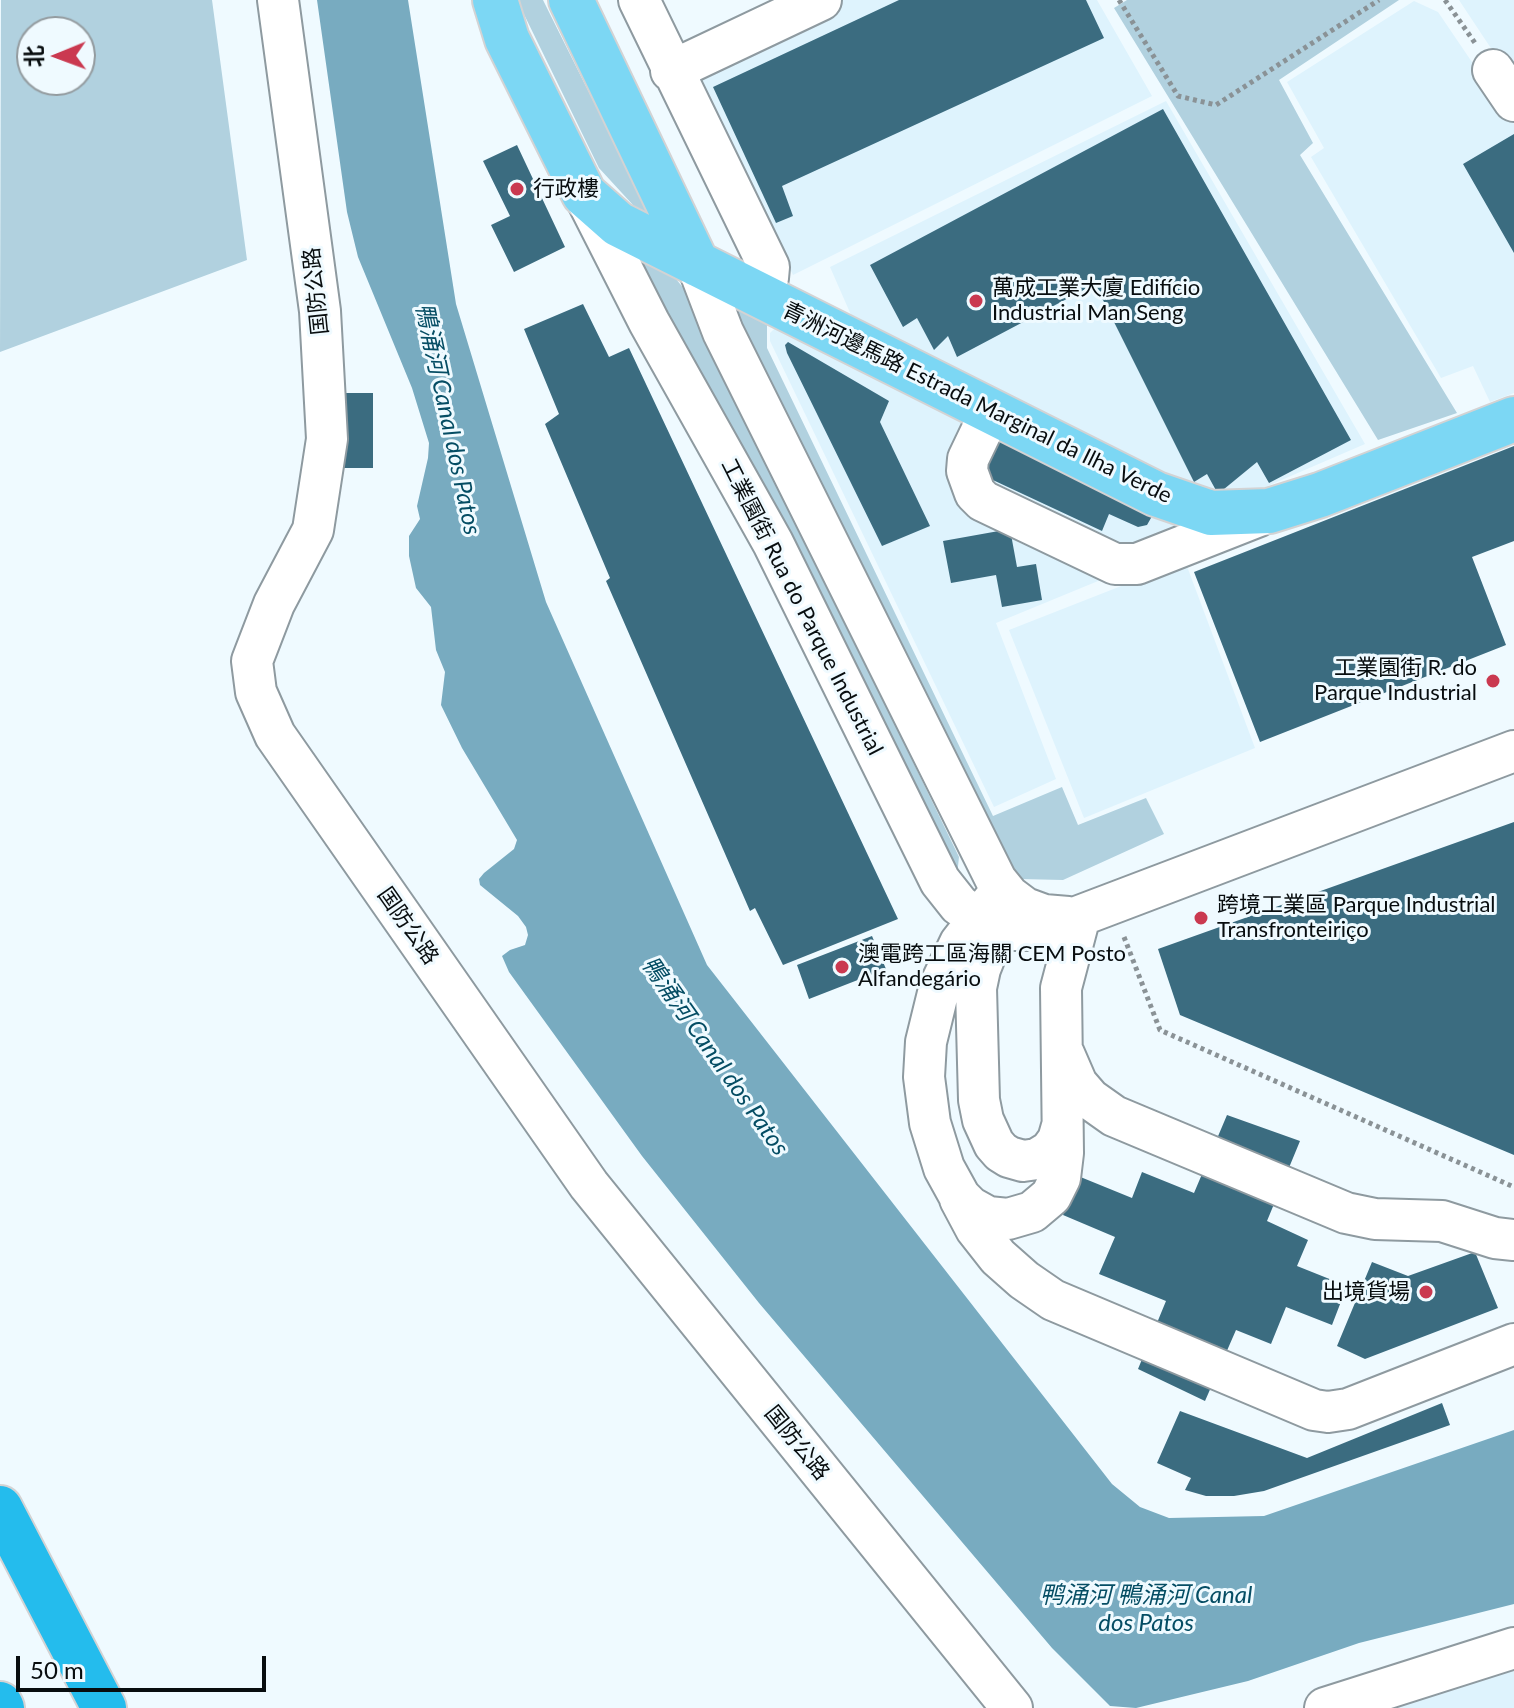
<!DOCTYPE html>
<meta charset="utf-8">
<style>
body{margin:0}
#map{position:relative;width:1514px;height:1708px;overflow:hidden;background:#effaff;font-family:Lato,"Noto Sans SC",sans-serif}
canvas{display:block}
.north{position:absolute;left:16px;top:16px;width:80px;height:80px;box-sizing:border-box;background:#effaff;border:2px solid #939b9f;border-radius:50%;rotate:269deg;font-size:22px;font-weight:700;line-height:32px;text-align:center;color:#080d0f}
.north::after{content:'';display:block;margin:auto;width:28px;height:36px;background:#ca3950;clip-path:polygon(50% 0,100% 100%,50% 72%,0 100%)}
.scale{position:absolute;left:16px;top:1656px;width:250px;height:36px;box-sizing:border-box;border:4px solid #080d0f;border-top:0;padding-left:10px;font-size:24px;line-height:28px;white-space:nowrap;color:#080d0f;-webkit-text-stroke:6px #effaff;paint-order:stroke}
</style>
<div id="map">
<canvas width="1514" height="1708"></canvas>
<div class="north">北</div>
<div class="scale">50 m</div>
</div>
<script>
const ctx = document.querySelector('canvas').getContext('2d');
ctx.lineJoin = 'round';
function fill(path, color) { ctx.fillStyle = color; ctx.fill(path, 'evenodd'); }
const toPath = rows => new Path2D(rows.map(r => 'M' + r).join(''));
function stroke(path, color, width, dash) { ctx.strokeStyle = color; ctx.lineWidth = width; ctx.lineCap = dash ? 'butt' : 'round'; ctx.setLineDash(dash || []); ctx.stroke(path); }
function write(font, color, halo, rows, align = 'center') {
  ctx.font = font + ' Lato,"Noto Sans SC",sans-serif'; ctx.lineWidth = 6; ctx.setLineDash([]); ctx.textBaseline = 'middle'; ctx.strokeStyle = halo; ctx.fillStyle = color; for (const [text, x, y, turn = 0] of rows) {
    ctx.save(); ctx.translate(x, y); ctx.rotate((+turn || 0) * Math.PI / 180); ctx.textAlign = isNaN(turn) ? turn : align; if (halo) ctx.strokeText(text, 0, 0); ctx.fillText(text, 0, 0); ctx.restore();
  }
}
fill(toPath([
 [837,0,1097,0,1152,96,793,275,693,70],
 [1459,0,1514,0,1514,83],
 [1414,1,1438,12,1514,124,1514,393,1490,402,1473,366,1441,378,1311,157,1324,148,1287,82],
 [1166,101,1365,444,1256,491,1192,496,862,340,830,267],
 [776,327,1172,515,1193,542,996,623,1056,779,994,807,770,341,770,333],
 [1185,561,1255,748,1084,818,1009,630],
 [1514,1648,1514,1708,1326,1708]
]), '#def3fd');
fill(toPath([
 [1,0,212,0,247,260,0,352],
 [32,32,80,32,80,80,32,80],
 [517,0,543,0,650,215,644,217,599,168],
 [1127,0,1399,0,1279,80,1313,143,1300,155,1457,413,1378,440,1114,8],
 [628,238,671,273,685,290,959,857,957,876],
 [725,294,781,315,767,324,767,348,993,816,1062,787,1078,825,1146,798,1164,834,1063,880,1020,879,1012,868]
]), '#b1d1df');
fill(toPath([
 [317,0,408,0,456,304,546,602,707,965,1112,1484,1140,1507,1169,1518,1264,1516,1514,1430,1514,1604,1359,1643,1248,1681,1136,1708,1110,1706,1052,1648,759,1303,642,1156,509,972,502,956,510,950,525,945,528,935,526,927,518,916,480,885,479,879,484,873,514,849,517,840,462,748,441,705,445,672,436,650,431,607,416,588,409,556,409,536,420,519,417,506,428,458,429,443,412,388,358,257,347,212]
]), '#78abc0');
fill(toPath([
 [899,0,1086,0,1104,38,782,186,793,216,776,223,713,87],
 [1163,109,1351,440,1269,483,1257,462,1218,494,1207,474,1194,482,1095,284,957,357,948,336,934,350,917,318,903,327,870,265],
 [1514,134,1514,253,1463,164],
 [517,145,565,247,514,272,491,225,510,216,483,161],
 [583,304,609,357,629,348,898,919,783,965,755,908,750,911,606,581,610,578,545,424,559,414,524,329],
 [788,342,889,401,880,422,930,526,882,546,787,353,785,345],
 [330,393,373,393,373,468,329,468],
 [998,434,1155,509,1151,518,1147,525,1138,527,1109,514,1102,531,980,474],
 [1514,446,1514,541,1472,557,1506,645,1260,742,1194,572],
 [1010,529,1017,567,1036,564,1042,600,1002,607,996,575,951,583,943,541],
 [1514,822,1514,1155,1180,1015,1158,949],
 [872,936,886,969,809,999,797,965],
 [1227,1115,1300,1141,1267,1221,1308,1240,1297,1266,1347,1286,1332,1325,1286,1307,1271,1344,1236,1330,1205,1401,1138,1369,1166,1301,1099,1274,1115,1237,1063,1215,1078,1176,1132,1198,1142,1172,1194,1193],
 [1475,1252,1498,1308,1365,1359,1337,1346,1372,1262,1408,1276],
 [1442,1403,1450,1425,1264,1491,1234,1496,1206,1496,1185,1490,1191,1478,1157,1463,1180,1411,1307,1458]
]), '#3b6c80');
const minor = toPath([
 [278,0,320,311,327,439,313,530,274,604,252,661,256,692,275,735,589,1185,1012,1708],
 [639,0,769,267,768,278,760,295],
 [1493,70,1514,101],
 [671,71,821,0],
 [585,196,649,322,773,543,940,881,959,905,977,918,993,925,1013,930,1033,930,1053,926,1514,751],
 [697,264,723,332,996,880,1009,896,1025,908,1044,915,1068,917],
 [991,411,968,459,967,471,975,493,983,501,1115,564,1137,564,1259,516],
 [996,897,960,943,940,985,926,1042,924,1077,930,1123,944,1168,960,1197,970,1207,988,1217,1008,1219,1032,1212,1051,1196,1060,1178,1063,1153,1061,988,1080,916],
 [997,926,980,969,976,988,979,1100,983,1120,994,1144,1001,1152,1009,1157,1023,1161,1037,1159,1050,1151,1058,1140,1062,1126],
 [1064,1054,1077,1084,1090,1099,1114,1116,1346,1213,1375,1219,1442,1221,1495,1238,1514,1240],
 [960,1199,976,1229,998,1257,1024,1280,1053,1300,1314,1410,1328,1412,1348,1409,1514,1344],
 [1325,1708,1514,1648]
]);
const major = toPath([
 [495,0,507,39,584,194,618,224,1156,494,1211,513,1269,511,1320,495,1514,419],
 [571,0,697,264]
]);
const highway = toPath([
 [0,1508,104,1708],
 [0,1704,2,1708]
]);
stroke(minor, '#8e9aa0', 44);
stroke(major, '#d3d3d4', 48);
stroke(highway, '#d3d3d4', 48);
stroke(toPath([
 [1119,0,1178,96,1216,105,1379,0],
 [1445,0,1475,43],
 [1124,937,1160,1030,1514,1187]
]), '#8a9296', 5, [4, 4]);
stroke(minor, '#fff', 40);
stroke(major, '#7cd7f4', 44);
stroke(highway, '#24bced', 44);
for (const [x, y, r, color] of [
 [517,189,8,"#ca3950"],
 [976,301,8,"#ca3950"],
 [1493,681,8,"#ca3950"],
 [1201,918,8,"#ca3950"],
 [842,967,8,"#ca3950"],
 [1426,1292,8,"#ca3950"]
]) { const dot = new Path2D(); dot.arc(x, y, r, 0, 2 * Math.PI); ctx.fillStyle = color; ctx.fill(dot); stroke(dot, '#effaff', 3); }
write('22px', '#080d0f', '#effaff', [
 ["行政樓",533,189],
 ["萬成工業大廈 Edifício",992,288],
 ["Industrial Man Seng",992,313],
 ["工業園街 R. do",1477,668,"right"],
 ["Parque Industrial",1477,693,"right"],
 ["跨境工業區 Parque Industrial",1217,905],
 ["Transfronteiriço",1217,930],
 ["澳電跨工區海關 CEM Posto",858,954],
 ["Alfandegário",858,979],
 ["出境貨場",1410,1292,"right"]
], 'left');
write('22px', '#080d0f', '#effaff', [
 ["国防公路",316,291,-96],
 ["青洲河邊馬路 Estrada Marginal da Ilha Verde",977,403,26],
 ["工業園街 Rua do Parque Industrial",802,607,63],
 ["国防公路",408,926,55],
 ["国防公路",797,1443,51]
]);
write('italic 24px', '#054d64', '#effaff', [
 ["鴨涌河 Canal dos Patos",448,419,78],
 ["鴨涌河 Canal dos Patos",715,1056,55],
 ["鸭涌河 鴨涌河 Canal",1146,1595],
 ["dos Patos",1146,1623]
]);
</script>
